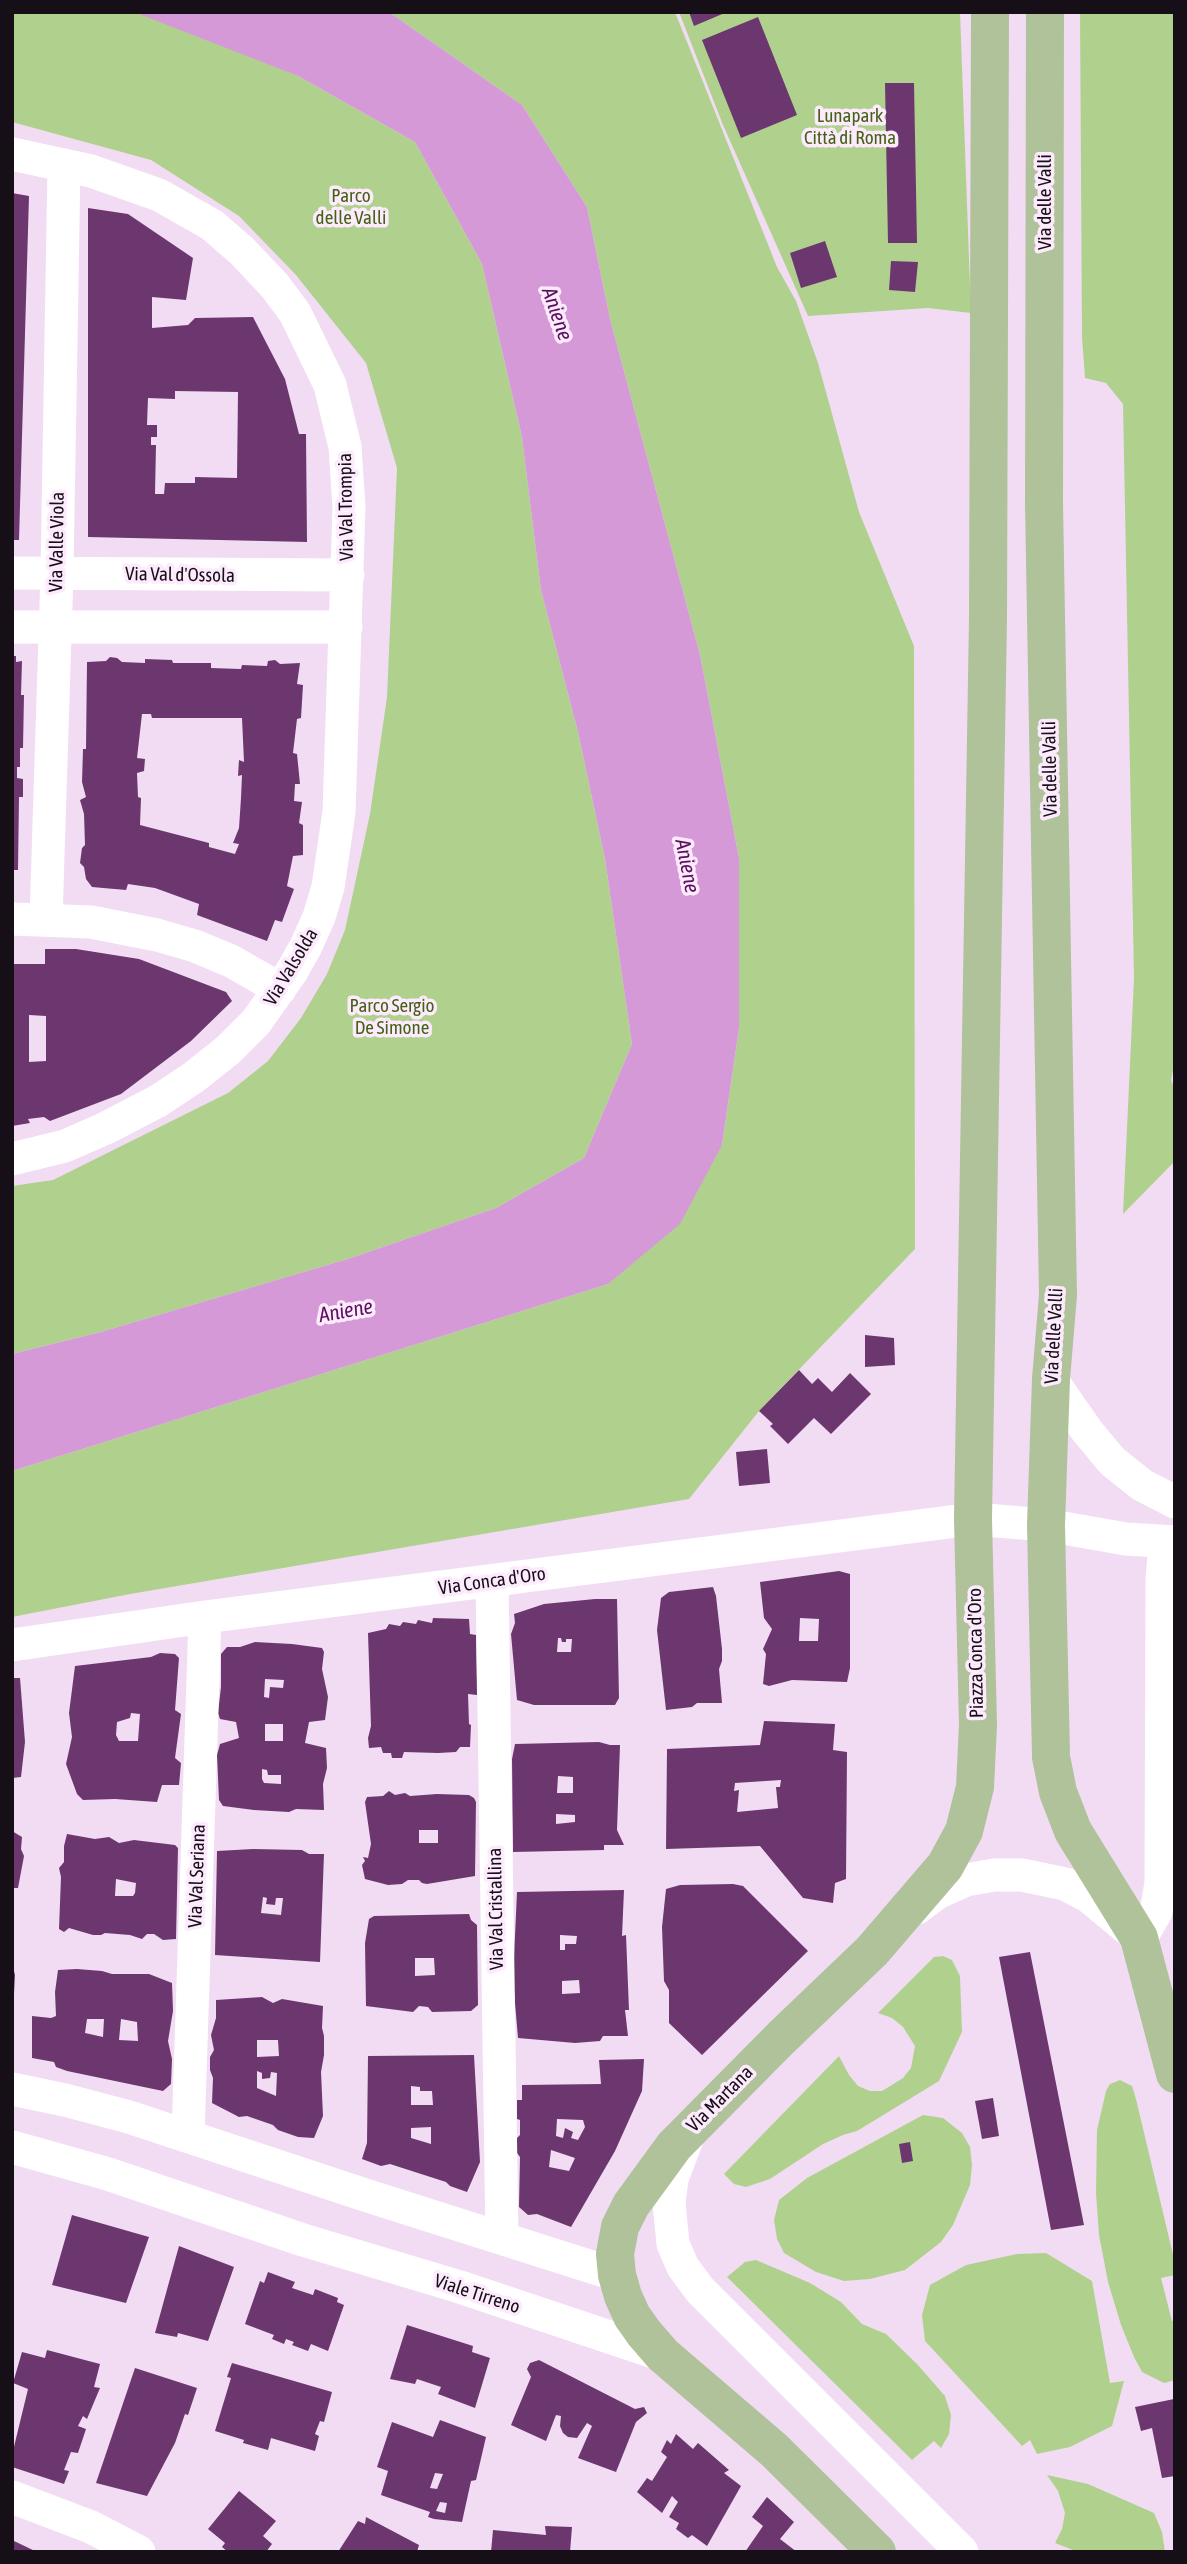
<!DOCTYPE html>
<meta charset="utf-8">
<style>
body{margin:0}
#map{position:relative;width:1187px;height:2564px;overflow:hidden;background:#f2dcf3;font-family:"Asap Condensed",sans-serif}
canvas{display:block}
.frame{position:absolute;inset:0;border:14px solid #170f17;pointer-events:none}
</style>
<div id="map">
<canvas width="1187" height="2564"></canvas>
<div class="frame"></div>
</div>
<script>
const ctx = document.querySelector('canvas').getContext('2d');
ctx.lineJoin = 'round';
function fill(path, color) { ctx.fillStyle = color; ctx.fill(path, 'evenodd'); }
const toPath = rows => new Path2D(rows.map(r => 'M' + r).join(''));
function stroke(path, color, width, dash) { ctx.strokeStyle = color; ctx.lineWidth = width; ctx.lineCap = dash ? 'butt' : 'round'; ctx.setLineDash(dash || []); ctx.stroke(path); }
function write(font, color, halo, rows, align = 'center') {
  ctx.font = font + ' "Asap Condensed",sans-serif'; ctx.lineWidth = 7; ctx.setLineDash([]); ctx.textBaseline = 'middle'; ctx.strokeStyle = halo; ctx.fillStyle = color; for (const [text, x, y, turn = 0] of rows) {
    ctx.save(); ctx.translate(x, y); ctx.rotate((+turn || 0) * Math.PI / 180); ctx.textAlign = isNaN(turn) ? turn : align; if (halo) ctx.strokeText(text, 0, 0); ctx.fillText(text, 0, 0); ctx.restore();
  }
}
fill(toPath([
 [12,12,142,12,298,76,415,142,482,264,522,437,541,590,578,732,605,859,632,1044,584,1158,496,1208,351,1258,101,1332,12,1354,12,1186,53,1180,228,1093,268,1061,301,1018,327,974,345,930,370,814,387,697,397,468,366,363,296,275,239,216,151,160,12,122],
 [389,12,675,12,777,267,796,301,818,363,859,512,914,646,915,1249,759,1411,689,1499,130,1594,12,1617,12,1471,608,1284,722,1145,739,1028,739,858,700,655,610,319,587,207,522,105],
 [679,12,960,12,971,313,928,308,808,316,723,125],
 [1080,12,1175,12,1175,1061,1171,1080,1175,1089,1175,1161,1123,1214,1134,978,1123,404,1106,383,1085,378,1082,337],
 [943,1956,952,1960,960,1976,962,2032,939,2081,857,2131,843,2135,823,2144,770,2179,746,2187,734,2184,724,2174,839,2056,849,2075,858,2086,870,2091,882,2091,903,2078,911,2068,915,2046,903,2027,892,2018,878,2013,934,1957],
 [1120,2080,1132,2086,1136,2099,1175,2263,1175,2275,1161,2278,1172,2321,1175,2321,1175,2380,1164,2383,1142,2372,1134,2357,1121,2325,1108,2282,1099,2235,1096,2193,1097,2130,1106,2091,1110,2084],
 [923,2115,943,2118,962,2133,970,2147,972,2165,970,2185,953,2225,941,2242,905,2270,870,2279,844,2281,816,2272,784,2253,777,2239,774,2220,779,2200,807,2178],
 [1046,2253,1092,2281,1110,2383,1124,2381,1112,2426,1070,2447,1037,2454,1030,2440,1022,2446,925,2341,922,2315,930,2285,966,2265,1017,2254],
 [756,2260,810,2283,841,2302,862,2324,886,2334,917,2364,945,2396,951,2415,949,2434,941,2448,934,2441,912,2460,727,2277,745,2262],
 [1047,2475,1088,2484,1154,2513,1162,2532,1165,2552,1078,2552,1055,2543,1062,2529,1065,2513,1058,2491]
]), '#b0d18e');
fill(toPath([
 [134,12,389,12,522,105,587,207,610,319,700,655,739,858,739,1028,722,1145,680,1224,608,1284,12,1471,12,1354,101,1332,351,1258,496,1208,584,1158,632,1044,605,859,578,732,541,590,522,437,482,264,415,142,298,76]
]), '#d599d7');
fill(toPath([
 [689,12,727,12,694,26],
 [758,17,797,115,741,138,702,40],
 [885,83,914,83,917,243,888,243],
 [12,193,29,196,19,540,12,540],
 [88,208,128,214,193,258,186,300,152,297,152,328,188,325,195,318,253,317,285,379,299,434,306,434,307,542,88,537],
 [175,391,238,392,237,478,195,477,195,483,165,483,164,494,155,494,156,445,151,445,151,437,157,437,157,425,147,425,148,398,175,399],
 [825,241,837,277,801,288,790,253],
 [891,261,918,262,915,292,889,290],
 [12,656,16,656,16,662,22,661,21,695,24,695,23,748,20,748,20,767,17,767,17,778,23,779,23,797,19,797,18,870,12,870],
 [110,657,117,658,122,662,145,663,145,659,172,660,173,663,211,663,211,668,241,669,242,665,267,666,268,661,275,660,280,664,300,663,297,684,303,685,301,718,297,719,293,753,297,754,300,784,295,784,294,801,302,802,299,823,303,825,303,855,293,856,287,886,294,889,282,922,275,920,267,941,197,915,199,904,155,888,128,884,126,890,92,887,86,879,84,867,80,863,82,848,85,845,84,814,80,800,86,797,82,782,83,749,86,749,87,662,106,661],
 [142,714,151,714,152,718,242,718,244,762,239,760,238,776,242,775,241,798,239,828,233,843,239,844,235,854,209,847,209,843,140,825,141,798,138,797,137,773,144,771,145,759,137,758],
 [45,949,76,949,139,959,226,992,232,1001,191,1041,121,1094,50,1121,44,1117,28,1119,30,1123,12,1126,12,964,45,964],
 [29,1015,46,1016,46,1061,29,1062],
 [865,1335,894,1338,895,1365,865,1367],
 [799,1370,812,1384,818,1378,832,1392,850,1373,871,1394,831,1434,814,1418,788,1444,770,1426,773,1424,759,1411],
 [767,1449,770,1483,739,1486,736,1452],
 [839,1571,850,1574,850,1668,847,1682,792,1680,769,1686,763,1684,766,1654,763,1649,772,1629,764,1618,760,1582],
 [800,1618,819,1619,818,1641,799,1641],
 [713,1587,716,1596,722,1649,722,1661,719,1669,722,1703,697,1703,692,1707,666,1710,657,1630,661,1598,669,1592],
 [595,1599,617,1599,619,1698,615,1705,534,1705,517,1700,511,1634,515,1623,514,1614,544,1604],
 [558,1638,561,1638,562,1642,566,1642,566,1639,572,1639,571,1652,557,1652],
 [433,1618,469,1619,470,1634,476,1635,477,1695,468,1694,469,1724,471,1725,470,1747,460,1747,456,1752,438,1753,404,1752,402,1758,392,1758,391,1753,383,1753,381,1747,369,1748,368,1738,371,1726,368,1633,386,1629,389,1624,400,1626,403,1622,416,1624,418,1620,432,1623],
 [255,1642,292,1644,322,1648,324,1652,322,1669,328,1697,325,1720,309,1722,305,1743,326,1748,327,1768,323,1784,324,1810,296,1809,289,1812,254,1810,223,1806,219,1800,217,1755,220,1744,239,1738,236,1722,220,1719,218,1713,221,1687,221,1654,227,1647,240,1647],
 [265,1679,284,1680,283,1688,270,1687,269,1698,264,1697],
 [265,1724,283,1724,283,1741,265,1741],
 [262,1769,267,1770,268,1775,281,1775,281,1784,264,1783,262,1779],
 [160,1653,175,1654,179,1658,175,1710,181,1714,175,1758,181,1763,179,1785,162,1785,157,1802,115,1799,83,1800,77,1794,66,1764,72,1737,69,1713,75,1666,151,1657],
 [131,1713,140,1714,138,1741,119,1741,116,1735,117,1722,130,1718],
 [12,1678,20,1678,25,1742,21,1777,12,1778],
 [764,1721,835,1724,833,1750,847,1752,846,1879,835,1883,833,1903,803,1898,760,1846,666,1849,667,1749,760,1745],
 [781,1780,780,1787,776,1787,778,1808,737,1812,739,1790,734,1791,735,1783],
 [599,1742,610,1745,620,1745,617,1830,624,1845,604,1845,604,1850,513,1852,512,1759,515,1744],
 [558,1776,573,1777,573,1793,557,1793],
 [556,1814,575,1815,575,1822,556,1824],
 [389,1791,395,1795,405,1793,410,1796,437,1794,469,1795,474,1798,476,1802,475,1876,427,1884,422,1883,419,1880,408,1880,402,1884,388,1885,365,1879,362,1865,365,1861,363,1857,368,1858,371,1844,365,1802,367,1797,383,1796],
 [419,1830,438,1830,438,1843,419,1843],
 [12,1831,22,1837,21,1849,24,1856,18,1888,12,1888],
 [67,1834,95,1839,109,1837,119,1843,134,1840,175,1845,178,1848,176,1939,163,1940,154,1934,147,1934,142,1939,130,1935,105,1933,101,1935,93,1935,69,1928,64,1932,59,1929,61,1877,59,1868,64,1862,64,1846],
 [116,1879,136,1883,135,1893,133,1896,115,1896],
 [253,1849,302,1850,309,1854,324,1854,320,1962,215,1955,217,1851],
 [263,1897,267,1898,266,1904,275,1905,276,1898,283,1898,281,1915,261,1913],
 [733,1884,743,1886,808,1951,702,2055,669,2023,669,1990,664,1981,662,1927,666,1889,680,1885],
 [624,1890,622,1936,626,1935,629,2010,625,2010,628,2036,603,2036,600,2041,575,2043,518,2038,513,1980,517,1892],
 [560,1935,577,1936,576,1944,565,1944,565,1950,560,1950],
 [579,1980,580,1993,562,1994,562,1981],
 [469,1914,471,1920,477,1925,478,2005,471,2011,432,2012,428,2007,419,2006,413,2012,366,2006,365,1943,369,1919,374,1916],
 [415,1958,434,1958,435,1975,415,1976],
 [1030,1952,1084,2225,1051,2230,999,1957],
 [12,1963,15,1975,14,1994,12,1994],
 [77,1969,102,1971,112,1974,149,1974,172,1983,173,2011,168,2041,172,2059,171,2084,163,2091,67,2071,56,2067,54,2062,32,2058,32,2016,51,2018,56,2016,55,1992,58,1970],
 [87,2019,104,2019,103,2037,85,2033],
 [121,2019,137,2022,138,2041,119,2040],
 [262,1997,273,2003,282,1999,323,2006,322,2028,324,2036,324,2055,321,2072,323,2116,314,2138,298,2137,278,2130,273,2125,247,2116,239,2117,212,2103,213,2078,210,2070,210,2057,214,2050,211,2035,216,2018,216,2000],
 [257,2040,278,2040,279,2056,257,2057],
 [257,2071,262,2073,262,2079,270,2078,271,2072,277,2073,276,2096,257,2088],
 [474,2055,480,2162,467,2192,450,2186,446,2182,390,2164,381,2166,362,2159,367,2143,368,2056],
 [411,2086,420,2087,420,2091,432,2091,433,2105,411,2105],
 [431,2127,431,2144,411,2138,411,2128],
 [644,2059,642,2091,615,2151,571,2227,537,2214,528,2215,519,2207,520,2157,517,2153,517,2138,520,2135,520,2120,517,2119,517,2100,522,2100,522,2085,601,2084,599,2060],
 [557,2119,583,2120,585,2127,578,2140,571,2138,573,2132,565,2128,563,2138,556,2136],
 [551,2150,575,2158,569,2171,549,2167],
 [993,2098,999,2136,982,2139,975,2101],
 [910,2142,913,2161,902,2163,899,2144],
 [72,2215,149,2237,126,2303,52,2285],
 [179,2246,234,2267,208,2341,178,2333,177,2337,155,2333],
 [268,2272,295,2282,292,2288,313,2295,315,2289,338,2298,337,2302,344,2305,328,2351,311,2344,308,2351,292,2345,294,2342,286,2339,284,2344,272,2339,274,2335,245,2324,260,2281,264,2283],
 [407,2325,473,2346,472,2352,490,2358,475,2408,438,2394,441,2387,417,2379,415,2384,390,2379],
 [47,2350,100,2364,94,2387,100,2388,87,2419,83,2416,78,2426,86,2429,78,2453,71,2452,64,2470,69,2471,64,2484,12,2467,12,2455,28,2389,13,2383,22,2352,45,2358],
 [539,2360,635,2409,644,2407,647,2413,636,2422,616,2472,578,2458,592,2426,587,2423,577,2438,568,2437,563,2433,560,2426,561,2416,556,2415,546,2441,511,2425,531,2377,527,2369,530,2363],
 [232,2363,332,2392,324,2422,320,2421,315,2434,319,2436,315,2451,271,2438,268,2450,243,2443,244,2440,215,2431,231,2378,227,2377],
 [135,2368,197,2388,188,2415,185,2414,175,2443,147,2496,96,2483],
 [1174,2399,1175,2476,1162,2478,1152,2428,1141,2431,1135,2407],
 [440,2420,486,2437,476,2480,471,2481,462,2522,434,2519,428,2517,430,2512,381,2495,388,2471,377,2467,392,2422,433,2437],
 [435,2473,443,2474,437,2489,430,2488],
 [440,2502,447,2503,445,2513,436,2511],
 [676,2434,693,2449,698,2443,729,2470,724,2473,741,2486,707,2546,692,2535,688,2538,676,2529,679,2523,669,2517,678,2502,672,2496,662,2513,637,2492,647,2478,652,2481,667,2457,661,2452,667,2440,671,2444],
 [239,2491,276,2521,263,2536,272,2544,266,2552,228,2552,222,2547,225,2543,208,2529],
 [767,2497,794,2522,780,2539,797,2552,745,2552,763,2526,752,2517],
 [366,2517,419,2545,417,2552,338,2552,358,2521,365,2524],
 [545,2526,572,2527,570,2552,491,2552,493,2530,546,2535],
 [12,2540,37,2552,12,2552]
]), '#6c376e');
stroke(toPath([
 [12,154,91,171,159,195,212,225,242,251,275,286,295,313,330,385,345,447,349,507,339,812,328,887,319,917,306,946,292,971,256,1022,228,1050,194,1077,158,1101,106,1128,65,1146,12,1159],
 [12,573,348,575],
 [12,627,346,627],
 [12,919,91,922,157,935,195,946,231,961,280,989],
 [46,919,57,573,64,165],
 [1051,1379,1087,1431,1112,1461,1142,1485,1175,1502],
 [492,1581,502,2237],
 [12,1645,205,1617,973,1519,1046,1525,1126,1539,1175,1542],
 [917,1908,937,1893,966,1880,994,1875,1022,1875,1065,1884,1088,1896,1139,1938,1145,1931,1156,1912,1161,1883,1162,1580,1165,1543],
 [12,2089,65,2100,129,2117,365,2195,617,2275],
 [188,2136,205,1617],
 [687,2139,672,2179,669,2203,673,2244,683,2267,700,2290,962,2552],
 [12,2147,108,2174,303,2240,460,2287,663,2355],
 [12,2497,91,2527,139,2552]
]), '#fff', 33);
stroke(toPath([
 [1045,12,1044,503,1058,1295,1051,1379,1046,1525,1051,1757,1058,1792,1073,1831,1139,1938,1175,2074],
 [877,2552,774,2450,663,2355,644,2333,632,2316,623,2296,617,2275,615,2254,620,2227,631,2205,674,2146,782,2037,872,1951,945,1866,964,1831,975,1787,978,1725,973,1519,988,618,990,12]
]), '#afc29a', 38);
write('19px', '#426214', '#fdebfd', [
 ["Lunapark",850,116],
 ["Città di Roma",850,138],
 ["Parco",351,196],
 ["delle Valli",351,218],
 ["Parco Sergio",392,1006],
 ["De Simone",392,1028]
]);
write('19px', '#170f17', '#fdebfd', [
 ["Via delle Valli",1045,202,-90],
 ["Via Val Trompia",346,507,-91],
 ["Via Valle Viola",57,542,-89],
 ["Via Val d'Ossola",180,575,1],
 ["Via delle Valli",1050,769,-91],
 ["Via Valsolda",291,967,-59],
 ["Via delle Valli",1054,1336,-87],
 ["Via Conca d'Oro",492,1581,-8],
 ["Piazza Conca d'Oro",976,1653,-91],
 ["Via Val Seriana",197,1876,-88],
 ["Via Val Cristallina",496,1909,-91],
 ["Via Martana",720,2099,-45],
 ["Viale Tirreno",477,2294,18]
]);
write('italic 21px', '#59115d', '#fdebfd', [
 ["Aniene",557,314,71],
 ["Aniene",687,866,79],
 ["Aniene",346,1311,-10]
]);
</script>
